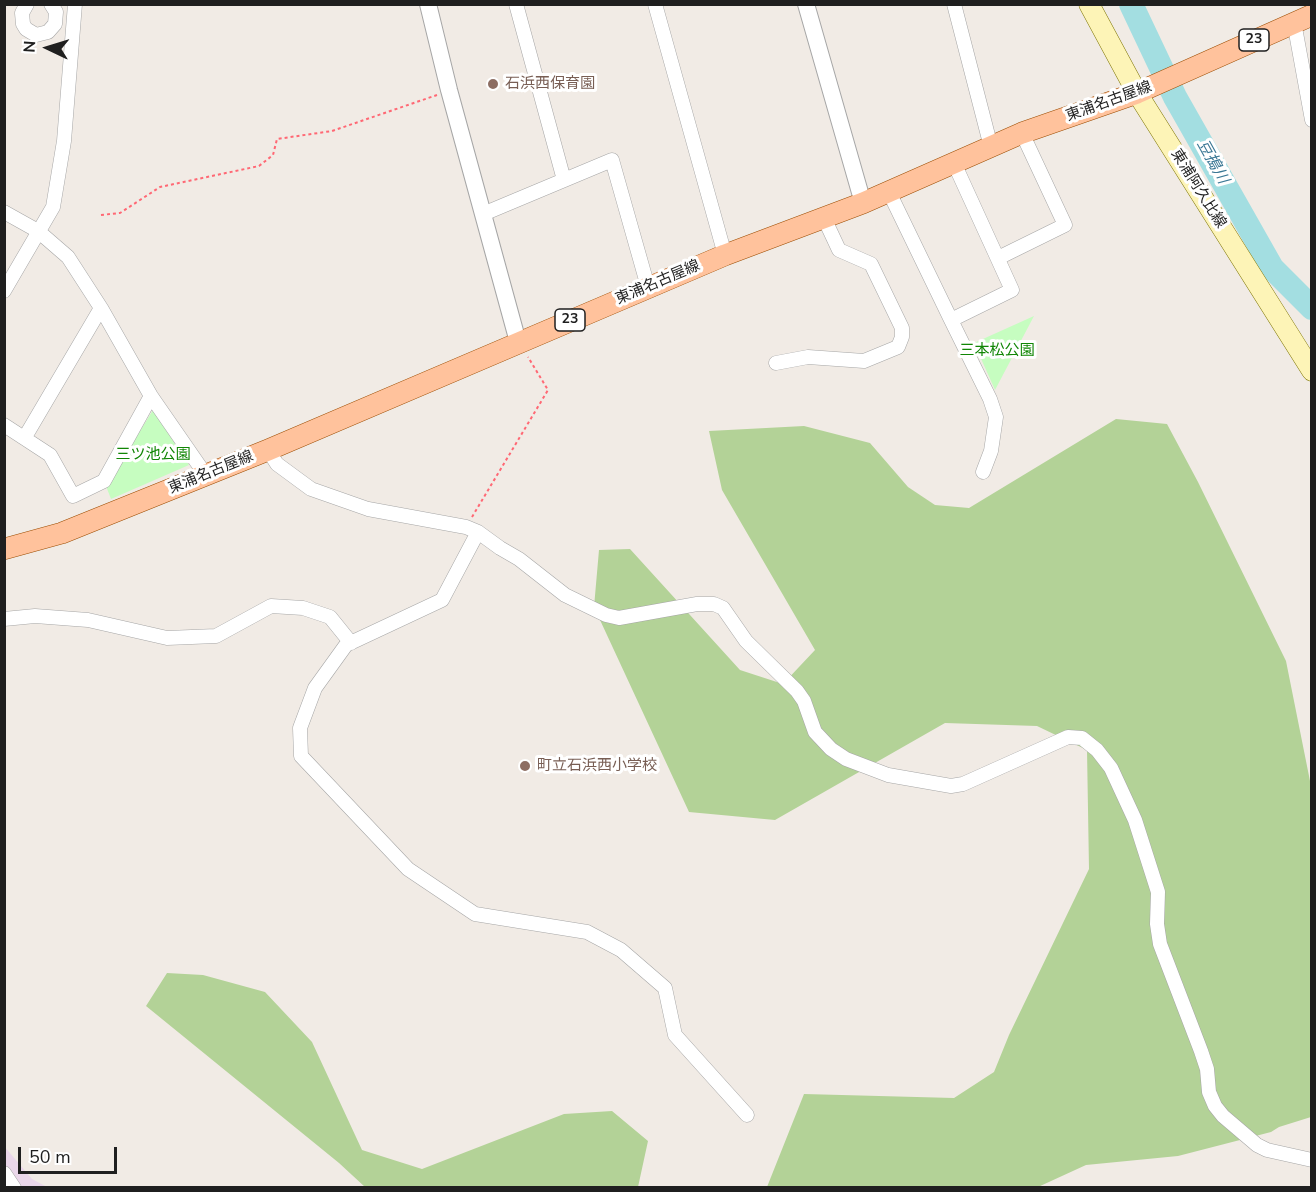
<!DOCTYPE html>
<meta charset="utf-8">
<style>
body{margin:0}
#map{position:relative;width:1316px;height:1192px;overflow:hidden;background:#f1ebe5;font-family:"Nunito Sans",sans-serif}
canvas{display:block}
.frame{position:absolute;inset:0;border:6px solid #1f1f1f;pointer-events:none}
.north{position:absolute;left:18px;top:18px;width:60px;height:60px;-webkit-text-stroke:4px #fff;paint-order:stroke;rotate:274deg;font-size:16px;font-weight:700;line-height:24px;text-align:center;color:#1f1f1f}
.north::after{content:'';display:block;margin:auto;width:21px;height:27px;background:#1f1f1f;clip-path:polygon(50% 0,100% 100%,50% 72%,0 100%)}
.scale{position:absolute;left:18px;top:1147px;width:99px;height:27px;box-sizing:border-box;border:3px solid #1f1f1f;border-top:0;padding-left:8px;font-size:18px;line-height:21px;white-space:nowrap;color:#1f1f1f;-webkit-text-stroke:4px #fff;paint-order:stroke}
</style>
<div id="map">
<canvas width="1316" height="1192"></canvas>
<div class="frame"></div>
<div class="north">N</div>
<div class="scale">50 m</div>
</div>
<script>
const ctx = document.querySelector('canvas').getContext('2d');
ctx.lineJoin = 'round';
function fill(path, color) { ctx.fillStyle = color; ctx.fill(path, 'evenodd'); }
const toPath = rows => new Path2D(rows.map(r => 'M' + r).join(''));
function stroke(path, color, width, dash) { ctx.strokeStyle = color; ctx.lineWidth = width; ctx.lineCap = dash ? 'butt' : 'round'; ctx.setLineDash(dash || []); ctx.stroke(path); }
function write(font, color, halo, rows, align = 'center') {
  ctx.font = font + ' "Nunito Sans","Noto Sans JP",sans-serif'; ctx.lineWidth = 6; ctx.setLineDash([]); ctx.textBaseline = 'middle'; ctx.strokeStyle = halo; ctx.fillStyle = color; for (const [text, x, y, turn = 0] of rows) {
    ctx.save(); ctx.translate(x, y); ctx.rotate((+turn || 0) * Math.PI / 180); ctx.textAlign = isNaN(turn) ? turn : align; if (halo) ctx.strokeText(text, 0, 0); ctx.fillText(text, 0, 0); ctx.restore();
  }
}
fill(toPath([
 [4,1146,32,1179,47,1187,5,1187]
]), '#ead7ea');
fill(toPath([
 [1116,419,1167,424,1198,482,1286,661,1311,786,1311,1117,1279,1127,1271,1132,1178,1156,1086,1165,1038,1187,767,1187,804,1094,954,1098,994,1072,1009,1035,1089,869,1087,750,1037,726,945,723,775,820,689,812,594,607,599,550,630,549,740,670,783,684,815,650,722,490,709,431,804,426,870,443,908,487,935,505,969,508],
 [167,973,203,975,265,992,312,1042,362,1150,422,1169,564,1114,612,1111,648,1141,638,1187,365,1187,339,1163,146,1006]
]), '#b3d297');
fill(toPath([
 [1034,316,995,390,974,343],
 [153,410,189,465,111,499,106,486]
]), '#c6fdc0');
stroke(toPath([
 [1131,4,1175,97,1272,268,1312,308]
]), '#a3dee1', 24);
const minor = toPath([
 [27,4,22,13,23,24,26,29,36,35,48,32,55,24,56,12,51,4],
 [516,4,564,180],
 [655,4,725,255],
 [954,4,991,147],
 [1294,22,1312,120],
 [889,192,951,320,1012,290,954,163],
 [4,212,38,231,68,257,101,308,151,396,205,474],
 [483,214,612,160,648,287],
 [998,258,1065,225,1022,133],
 [4,291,53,207,64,141,75,4],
 [951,320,990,399,996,417,991,451,983,472],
 [776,363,808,357,864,361,898,347,902,337,902,328,871,264,839,250,824,218],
 [4,425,50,455,73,496,104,481,151,396],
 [25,437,101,308],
 [268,450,277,464,311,489,368,509,466,527,478,532,500,548,519,559,565,595,606,615,619,618,697,604,714,604,723,608,746,641,797,691,804,701,815,732,831,749,846,759,888,775,951,786,963,784,1068,737,1082,738,1097,750,1111,768,1135,820,1158,892,1157,924,1160,944,1201,1051,1207,1069,1209,1092,1215,1106,1223,1116,1257,1145,1267,1150,1312,1160],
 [478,532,442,600,346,645,315,688,300,728,301,756,408,869,475,914,587,932,621,950,665,988,675,1035,747,1115],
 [4,619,35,616,88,620,167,638,216,636,271,606,303,608,330,617,351,643],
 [4,1173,14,1188]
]);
const tertiary = toPath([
 [428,4,449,90,518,342],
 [806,4,863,203]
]);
const secondary = toPath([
 [1089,4,1137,93,1312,371]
]);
const primary = toPath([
 [4,549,62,533,268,450,725,255,863,203,1022,133,1137,93,1312,15]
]);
stroke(minor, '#a6a6a6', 15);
stroke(tertiary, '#a6a6a6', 18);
stroke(secondary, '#7d7400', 21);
stroke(primary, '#9b4c00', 22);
stroke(toPath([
 [101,215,120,213,160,187,259,166,273,155,277,139,332,131,437,95],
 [472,517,548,390,528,357]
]), '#ff6874', 2, [3, 3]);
stroke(minor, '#fff', 14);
stroke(tertiary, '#fff', 16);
stroke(secondary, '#fdf4b7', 20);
stroke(primary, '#ffc29c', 21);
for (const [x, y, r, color] of [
 [493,84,6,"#8d6e63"],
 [525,766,6,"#8d6e63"]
]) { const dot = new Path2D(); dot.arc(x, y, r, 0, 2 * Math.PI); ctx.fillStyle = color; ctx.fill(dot); stroke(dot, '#fff', 2); }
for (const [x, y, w] of [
 [1254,40,30],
 [570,320,30]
]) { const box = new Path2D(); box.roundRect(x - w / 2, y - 11, w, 22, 4.5); ctx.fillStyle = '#fff'; ctx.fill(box); stroke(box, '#1f1f1f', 1.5); }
write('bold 14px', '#1f1f1f', null, [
 ["23",1254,40],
 ["23",570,320]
]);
write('15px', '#785e54', '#fff', [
 ["石浜西保育園",505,84],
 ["町立石浜西小学校",537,766]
], 'left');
write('15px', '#1f1f1f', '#fff', [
 ["東浦名古屋線",1109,102,-20],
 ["東浦阿久比線",1198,189,58],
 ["東浦名古屋線",658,283,-23],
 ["東浦名古屋線",211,473,-22]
]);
write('15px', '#118605', '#fff', [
 ["三本松公園",997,351],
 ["三ツ池公園",153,455]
]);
write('italic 16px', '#3b7895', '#fff', [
 ["豆搗川",1212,162,61]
]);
</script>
